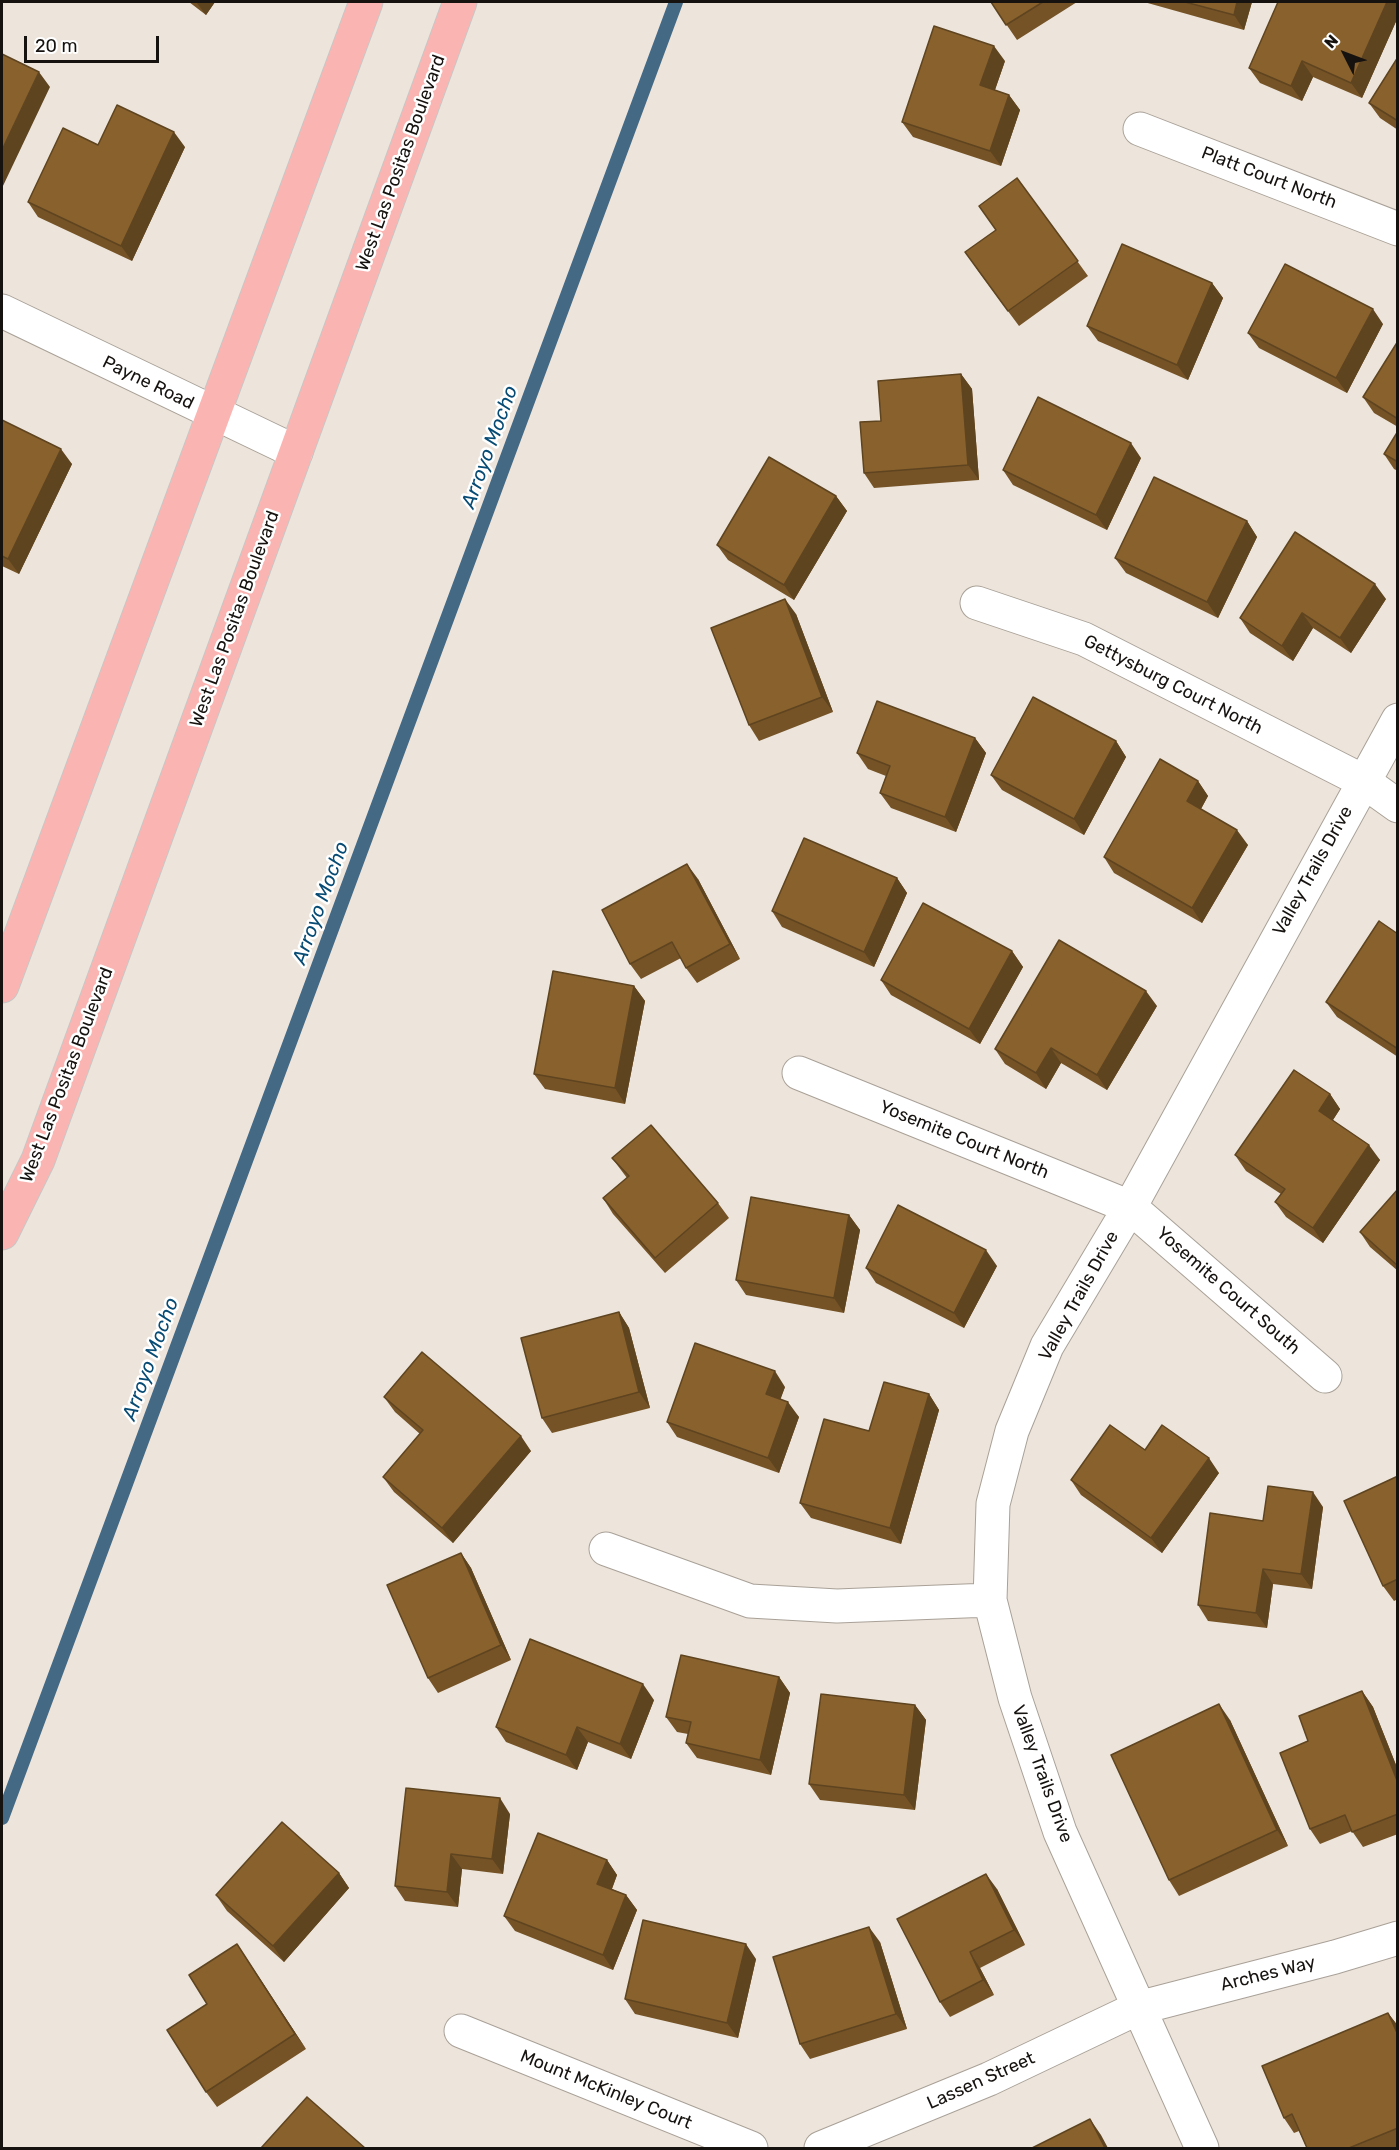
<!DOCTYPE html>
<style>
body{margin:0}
#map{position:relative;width:1399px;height:2150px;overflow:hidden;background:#ede5db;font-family:Rubik,sans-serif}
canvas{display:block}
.frame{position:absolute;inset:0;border:3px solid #15120f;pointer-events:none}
.north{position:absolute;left:1315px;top:24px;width:60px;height:60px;-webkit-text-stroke:4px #fff;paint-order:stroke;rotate:312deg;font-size:16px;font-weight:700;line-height:24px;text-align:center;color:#15120f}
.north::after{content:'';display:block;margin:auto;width:21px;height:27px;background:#15120f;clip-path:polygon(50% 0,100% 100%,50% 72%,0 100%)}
.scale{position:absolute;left:24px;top:36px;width:135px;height:27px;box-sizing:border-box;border:3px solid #15120f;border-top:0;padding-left:8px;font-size:18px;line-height:21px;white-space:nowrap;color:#15120f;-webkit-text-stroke:4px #fff;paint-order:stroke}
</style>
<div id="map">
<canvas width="1399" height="2150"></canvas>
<div class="frame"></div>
<div class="north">N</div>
<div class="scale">20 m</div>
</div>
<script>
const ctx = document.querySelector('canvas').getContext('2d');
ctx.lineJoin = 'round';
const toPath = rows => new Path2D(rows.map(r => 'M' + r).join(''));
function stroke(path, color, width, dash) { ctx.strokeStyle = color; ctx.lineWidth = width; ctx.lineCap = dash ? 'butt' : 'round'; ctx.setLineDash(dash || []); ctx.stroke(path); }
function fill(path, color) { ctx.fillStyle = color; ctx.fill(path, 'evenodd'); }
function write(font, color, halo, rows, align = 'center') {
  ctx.font = font + ' Rubik,sans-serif'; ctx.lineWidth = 5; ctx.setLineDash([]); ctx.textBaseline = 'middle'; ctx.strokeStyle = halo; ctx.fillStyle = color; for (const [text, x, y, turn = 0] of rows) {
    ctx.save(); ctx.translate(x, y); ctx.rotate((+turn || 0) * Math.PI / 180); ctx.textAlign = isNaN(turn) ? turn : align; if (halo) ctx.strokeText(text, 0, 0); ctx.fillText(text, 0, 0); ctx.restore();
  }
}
stroke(toPath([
 [2,1818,676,2]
]), '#446985', 14);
const minor = toPath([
 [1140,129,1398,229],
 [2,311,296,452],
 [977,603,1084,639,1363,781,1398,806],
 [799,1073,1130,1207,1325,1376],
 [606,1549,750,1601,837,1606,990,1600],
 [461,2031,751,2148],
 [821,2148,989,2079,1138,2008,1335,1957,1398,1938],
 [1202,2148,1060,1832,1015,1698,990,1600,993,1504,1012,1431,1047,1346,1130,1207,1398,720]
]);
const major = toPath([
 [2,986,366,2],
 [2,1233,38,1160,460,2]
]);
stroke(minor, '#a9a198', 35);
stroke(major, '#c7c6c5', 35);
stroke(minor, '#fff', 33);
stroke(major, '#fab5b3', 33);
fill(toPath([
 [189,2,215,2,206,15],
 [991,2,1077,2,1017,40],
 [1143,2,1252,2,1244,30,1144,2],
 [1398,2,1398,17,1362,98,1313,77,1302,101,1260,83,1249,68],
 [1398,57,1398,130,1380,118,1369,103],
 [1005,61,995,90,1009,95,1020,110,1001,166,913,137,902,122],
 [98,145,185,147,132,261,38,217,28,202],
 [1017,178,1088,276,1019,326,976,268,996,230],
 [1212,283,1223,298,1188,380,1098,341,1087,326],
 [1383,324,1347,393,1259,348,1248,333],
 [1398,341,1398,427,1374,413,1363,397],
 [961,374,972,389,979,480,874,488,864,473,881,421],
 [2,420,72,464,19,574,2,566],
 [1398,431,1398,471,1394,469,1384,454],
 [1141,458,1107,530,1013,485,1003,470],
 [836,496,847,511,794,600,728,560,717,545],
 [1247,521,1257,537,1218,618,1126,573,1115,558],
 [1386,599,1351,653,1313,628,1293,661,1250,633,1240,618],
 [796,614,833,712,759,741,749,725],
 [975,738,986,753,956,832,891,808,880,793,886,776,868,769,857,753],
 [1116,741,1126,757,1084,835,1002,790,991,775],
 [1198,781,1208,796,1201,809,1248,845,1202,923,1114,873,1104,857],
 [897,878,907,893,874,967,782,927,772,911],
 [698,879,740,959,697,983,686,968,681,958,641,979,630,964],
 [1398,934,1398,1057,1337,1017,1326,1002],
 [1012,951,1023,967,980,1044,891,995,881,980],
 [634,986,645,1001,625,1104,545,1089,534,1074],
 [1157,1006,1107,1090,1061,1063,1046,1089,1005,1064,995,1049],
 [1330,1094,1340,1109,1333,1120,1380,1160,1323,1243,1286,1217,1275,1202,1281,1194,1246,1171,1235,1155],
 [612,1158,718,1203,729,1218,665,1273,613,1214,603,1198,627,1178],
 [1398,1189,1398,1271,1370,1247,1360,1232],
 [849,1215,860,1230,844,1313,746,1295,736,1280],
 [997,1266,964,1328,876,1283,866,1268],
 [619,1312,629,1328,650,1408,552,1433,542,1418],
 [785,1387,780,1399,799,1417,779,1473,677,1437,667,1422],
 [929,1394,939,1410,901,1544,811,1518,800,1503,869,1431],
 [384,1397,531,1451,453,1543,394,1492,383,1477,420,1434,395,1412],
 [1145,1450,1219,1473,1162,1553,1081,1495,1071,1480],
 [1398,1476,1398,1599,1394,1601,1383,1586],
 [1323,1507,1312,1589,1273,1584,1267,1628,1208,1621,1198,1605],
 [461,1553,471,1568,511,1660,438,1693,428,1678],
 [779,1677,790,1693,771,1775,697,1758,686,1743,688,1734,677,1732,666,1717],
 [1362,1691,1373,1707,1398,1770,1398,1834,1363,1847,1352,1831,1320,1844,1310,1829,1308,1741],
 [654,1700,631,1759,588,1742,577,1770,506,1742,496,1727],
 [915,1705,926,1720,915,1810,820,1800,809,1784],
 [1230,1720,1288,1846,1179,1896,1169,1880],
 [510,1814,503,1874,462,1869,458,1907,405,1901,395,1886],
 [607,1860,617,1875,612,1889,626,1895,637,1910,613,1970,515,1931,504,1916],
 [339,1873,349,1888,284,1962,227,1911,216,1895],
 [997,1889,1025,1945,980,1968,994,1995,950,2017,940,2002],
 [880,1942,907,2029,810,2059,800,2044],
 [237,1944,306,2049,217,2107,206,2092,207,2004],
 [756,1959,738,2038,635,2014,625,1999],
 [1388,2013,1398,2026,1398,2148,1307,2148,1299,2131,1294,2133,1284,2118]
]), '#755327');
fill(toPath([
 [196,2,215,2,206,15],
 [1237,2,1252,2,1244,30,1234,15],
 [1387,2,1398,2,1398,17,1362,98,1351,83],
 [994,46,1005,61,991,101,980,85],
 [1302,61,1313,77,1302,101,1291,86],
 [39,72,50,87,2,188,2,150],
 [1009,95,1020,110,1001,166,990,151],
 [174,132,185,147,132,261,121,246],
 [1212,283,1223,298,1188,380,1177,365],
 [1373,309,1383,324,1347,393,1336,378],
 [961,374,972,389,979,480,968,465],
 [1131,443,1141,458,1107,530,1096,515],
 [61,449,72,464,19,574,8,559],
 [836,496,847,511,794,600,784,585],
 [1247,521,1257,537,1218,618,1207,602],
 [1375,584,1386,599,1351,653,1340,638],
 [785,599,796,614,833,712,822,697],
 [1302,613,1313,628,1293,661,1282,646],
 [975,738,986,753,956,832,945,817],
 [1116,741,1126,757,1084,835,1074,819],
 [1198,781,1208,796,1197,816,1187,801],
 [1237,830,1248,845,1202,923,1192,908],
 [687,864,698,879,740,959,730,944],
 [897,878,907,893,874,967,864,952],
 [1012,951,1023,967,980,1044,969,1029],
 [634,986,645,1001,625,1104,615,1088],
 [1146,991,1157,1006,1107,1090,1097,1075],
 [1051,1048,1061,1063,1046,1089,1036,1073],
 [1330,1094,1340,1109,1329,1126,1319,1111],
 [1369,1145,1380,1160,1323,1243,1313,1228],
 [849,1215,860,1230,844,1313,834,1298],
 [986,1250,997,1266,964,1328,954,1313],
 [619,1312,629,1328,650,1408,639,1392],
 [775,1371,785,1387,777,1409,766,1394],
 [929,1394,939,1410,901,1544,890,1528],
 [788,1402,799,1417,779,1473,768,1458],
 [521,1436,531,1451,453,1543,442,1528],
 [1209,1458,1219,1473,1162,1553,1151,1538],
 [1313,1492,1323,1507,1312,1589,1301,1574],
 [461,1553,471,1568,511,1660,501,1645],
 [1263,1569,1273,1584,1267,1628,1256,1613],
 [779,1677,790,1693,771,1775,760,1760],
 [643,1684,654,1700,631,1759,620,1744],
 [1362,1691,1373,1707,1398,1770,1398,1783],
 [1219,1704,1230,1720,1288,1846,1277,1830],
 [915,1705,926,1720,915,1810,904,1795],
 [577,1727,588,1742,577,1770,566,1755],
 [500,1798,510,1814,503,1874,492,1859],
 [451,1854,462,1869,458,1907,447,1892],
 [607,1860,617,1875,608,1899,597,1884],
 [339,1873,349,1888,284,1962,273,1946],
 [986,1874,997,1889,1025,1945,1014,1930],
 [626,1895,637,1910,613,1970,603,1955],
 [869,1927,880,1942,907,2029,896,2014],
 [237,1944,247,1959,306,2049,295,2034],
 [746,1944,756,1959,738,2038,727,2023],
 [970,1952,980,1968,994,1995,983,1980],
 [1388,2013,1398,2026,1398,2035],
 [1090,2119,1101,2135,1108,2148,1105,2148]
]), '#5f4420');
const building = toPath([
 [991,2,1043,2,1006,25,991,2],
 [1185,2,1237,2,1234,15,1185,2],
 [1278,2,1387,2,1351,83,1302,61,1291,86,1249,68,1278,2],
 [934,26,994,46,980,85,1009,95,990,151,902,122,934,26],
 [2,54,39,72,2,150,2,54],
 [1398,57,1398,121,1369,103,1398,57],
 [117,105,174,132,121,246,28,202,63,128,98,145,117,105],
 [1017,178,1078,261,1008,311,965,252,996,230,979,206,1017,178],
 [1122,244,1212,283,1177,365,1087,326,1122,244],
 [1285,264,1373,309,1336,378,1248,333,1285,264],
 [1398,341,1398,419,1363,397,1398,341],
 [961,374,968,465,864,473,860,422,881,421,878,381,961,374],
 [1038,397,1131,443,1096,515,1003,470,1038,397],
 [2,420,61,449,8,559,2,556,2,420],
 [1398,431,1398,462,1384,454,1398,431],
 [769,457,836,496,784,585,717,545,769,457],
 [1154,477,1247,521,1207,602,1115,558,1154,477],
 [1295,532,1375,584,1340,638,1302,613,1282,646,1240,618,1295,532],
 [785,599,822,697,749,725,711,628,785,599],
 [1033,697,1116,741,1074,819,991,775,1033,697],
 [877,701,975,738,945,817,880,793,890,766,857,753,877,701],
 [1160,759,1198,781,1187,801,1237,830,1192,908,1104,857,1160,759],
 [804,838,897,878,864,952,772,911,804,838],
 [687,864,730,944,686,968,672,942,630,964,602,910,687,864],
 [923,903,1012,951,969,1029,881,980,923,903],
 [1379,921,1398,934,1398,1049,1326,1002,1379,921],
 [1059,940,1146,991,1097,1075,1051,1048,1036,1073,995,1049,1059,940],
 [553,971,634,986,615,1088,534,1074,553,971],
 [1294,1070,1330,1094,1319,1111,1369,1145,1313,1228,1275,1202,1285,1189,1235,1155,1294,1070],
 [651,1125,718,1203,655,1258,603,1198,629,1176,612,1158,651,1125],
 [1398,1189,1398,1266,1360,1232,1398,1189],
 [751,1197,849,1215,834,1298,736,1280,751,1197],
 [898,1205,986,1250,954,1313,866,1268,898,1205],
 [619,1312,639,1392,542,1418,521,1338,619,1312],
 [695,1343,775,1371,766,1394,788,1402,768,1458,667,1422,695,1343],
 [422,1352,521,1436,442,1528,383,1477,423,1430,384,1397,422,1352],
 [884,1382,929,1394,890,1528,800,1503,824,1419,869,1431,884,1382],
 [1110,1425,1145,1450,1162,1425,1209,1458,1151,1538,1071,1480,1110,1425],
 [1398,1476,1398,1579,1383,1586,1344,1501,1398,1476],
 [1268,1486,1313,1492,1301,1574,1263,1569,1256,1613,1198,1605,1210,1513,1263,1521,1268,1486],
 [461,1553,501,1645,428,1678,387,1585,461,1553],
 [530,1639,643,1684,620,1744,577,1727,566,1755,496,1727,530,1639],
 [681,1655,779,1677,760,1760,686,1743,691,1722,666,1717,681,1655],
 [1362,1691,1398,1783,1398,1814,1352,1832,1345,1815,1310,1829,1280,1753,1308,1741,1299,1716,1362,1691],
 [821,1694,915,1705,904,1795,809,1784,821,1694],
 [1219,1704,1277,1830,1169,1880,1111,1755,1219,1704],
 [406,1788,500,1798,492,1859,451,1854,447,1892,395,1886,406,1788],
 [282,1822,339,1873,273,1946,216,1895,282,1822],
 [538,1833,607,1860,597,1884,626,1895,603,1955,504,1916,538,1833],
 [986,1874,1014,1930,970,1952,983,1980,940,2002,897,1919,986,1874],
 [643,1920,746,1944,727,2023,625,1999,643,1920],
 [869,1927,896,2014,800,2044,773,1957,869,1927],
 [237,1944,295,2034,206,2092,167,2030,207,2004,189,1975,237,1944],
 [1388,2013,1398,2035,1398,2128,1349,2148,1307,2148,1292,2114,1284,2118,1262,2066,1388,2013],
 [307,2097,365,2148,261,2148,307,2097],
 [1090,2119,1105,2148,1032,2148,1090,2119]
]);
fill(building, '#88612d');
stroke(building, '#5f4420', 1.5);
write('18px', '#15120f', '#fff', [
 ["West Las Positas Boulevard",401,163,-70],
 ["Platt Court North",1269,178,21],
 ["Payne Road",148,383,26],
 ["West Las Positas Boulevard",235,619,-70],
 ["Gettysburg Court North",1173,685,27],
 ["Valley Trails Drive",1313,871,-61],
 ["West Las Positas Boulevard",67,1075,-69],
 ["Yosemite Court North",964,1140,22],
 ["Yosemite Court South",1228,1291,41],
 ["Valley Trails Drive",1079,1296,-61],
 ["Valley Trails Drive",1042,1774,70],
 ["Arches Way",1268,1974,-14],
 ["Lassen Street",981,2081,-24],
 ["Mount McKinley Court",606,2090,22]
]);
write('italic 20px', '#074b74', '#fff', [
 ["Arroyo Mocho",490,447,-70],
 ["Arroyo Mocho",321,903,-70],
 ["Arroyo Mocho",151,1359,-70]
]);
</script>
